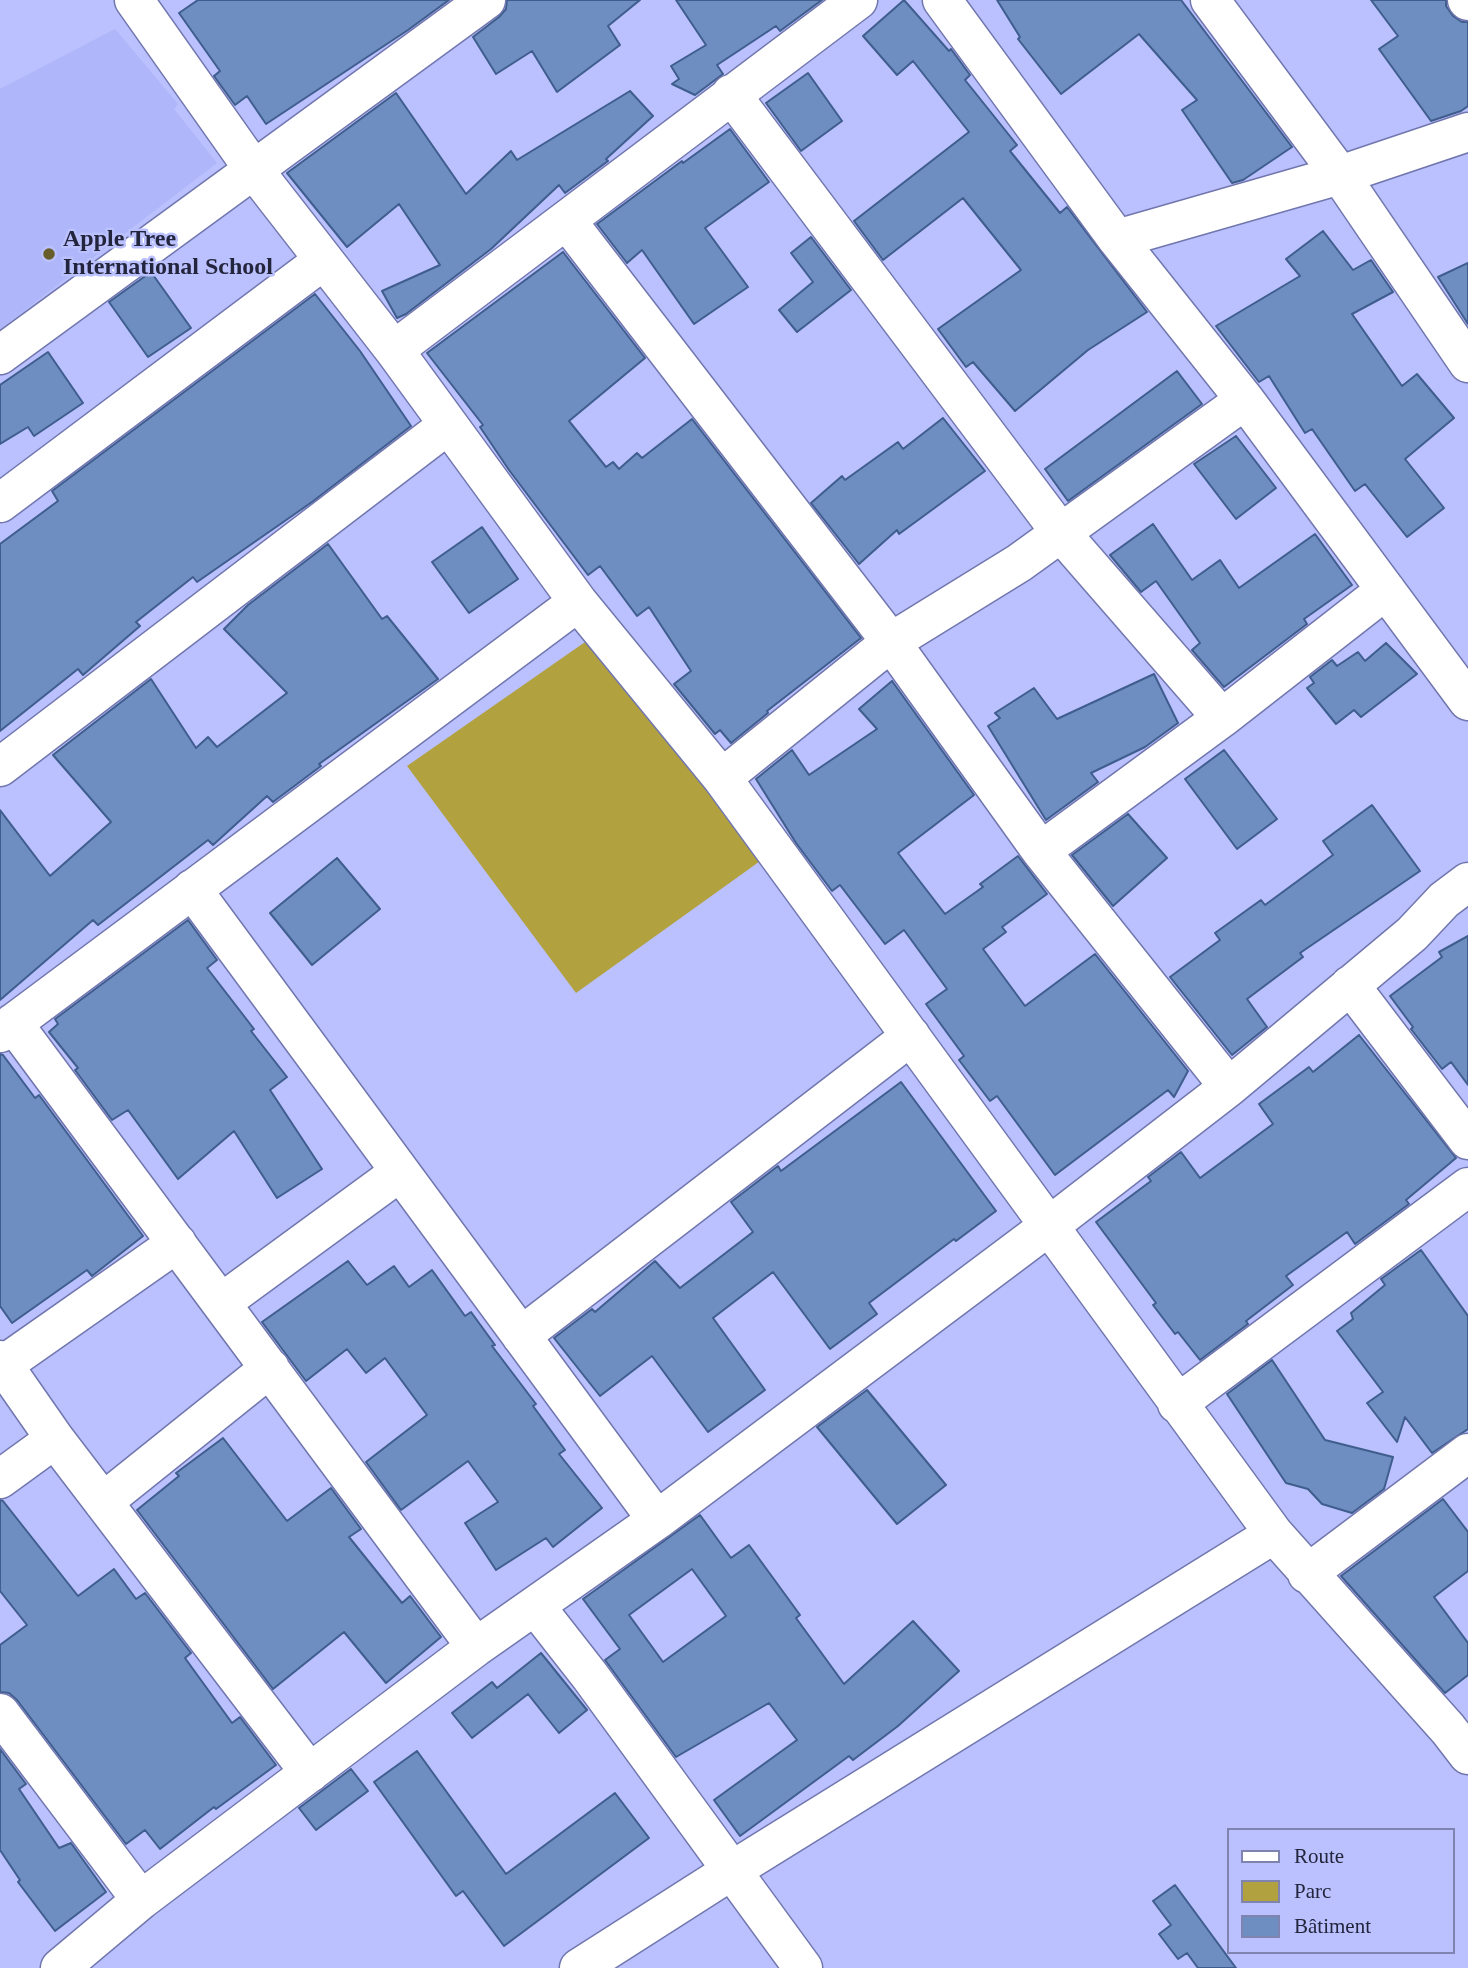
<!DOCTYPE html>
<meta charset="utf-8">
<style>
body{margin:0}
#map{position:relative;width:1468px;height:1968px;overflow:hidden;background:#bac1fe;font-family:Georgia,serif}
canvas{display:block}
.legend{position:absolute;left:1227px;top:1828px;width:228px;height:126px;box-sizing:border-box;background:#bac1fe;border:2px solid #7e83b0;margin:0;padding:9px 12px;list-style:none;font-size:21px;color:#23253c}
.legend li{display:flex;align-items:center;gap:14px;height:35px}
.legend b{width:35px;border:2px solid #7e83b0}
</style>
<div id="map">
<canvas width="1468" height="1968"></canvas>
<ul class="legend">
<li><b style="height:9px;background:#fff"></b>Route</li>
<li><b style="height:19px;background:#b2a13f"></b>Parc</li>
<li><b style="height:19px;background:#6e8ec1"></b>Bâtiment</li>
</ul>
</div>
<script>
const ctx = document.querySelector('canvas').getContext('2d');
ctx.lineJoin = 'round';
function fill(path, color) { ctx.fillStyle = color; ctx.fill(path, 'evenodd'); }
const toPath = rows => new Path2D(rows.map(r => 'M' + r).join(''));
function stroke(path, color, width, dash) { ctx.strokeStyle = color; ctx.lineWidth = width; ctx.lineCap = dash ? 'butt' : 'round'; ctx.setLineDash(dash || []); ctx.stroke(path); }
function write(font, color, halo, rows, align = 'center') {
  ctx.font = font + ' Georgia,serif'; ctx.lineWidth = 5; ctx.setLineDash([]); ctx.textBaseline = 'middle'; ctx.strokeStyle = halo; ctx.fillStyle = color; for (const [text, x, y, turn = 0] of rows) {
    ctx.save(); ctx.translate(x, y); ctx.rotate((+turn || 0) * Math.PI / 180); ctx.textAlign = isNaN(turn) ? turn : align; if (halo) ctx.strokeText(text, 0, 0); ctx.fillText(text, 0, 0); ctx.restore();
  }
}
fill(toPath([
 [115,29,178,104,174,109,217,163,0,329,0,89]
]), '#afb6f9');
fill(toPath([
 [588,640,763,859,576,993,407,766]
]), '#b2a13f');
const building = toPath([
 [198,0,449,0,408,30,266,124,247,96,235,105,214,76,220,71,179,13,198,0],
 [507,0,640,0,608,26,620,45,557,92,532,51,496,74,473,37,499,17,506,9,507,0],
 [676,0,822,0,780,31,776,26,717,65,723,74,695,95,672,84,679,79,671,66,706,45,676,0],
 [904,0,949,51,951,49,970,75,965,80,1017,145,1010,151,1060,213,1067,207,1147,312,1088,350,1015,411,973,362,966,367,938,329,1021,270,963,198,883,260,854,221,969,132,913,61,897,75,863,36,904,0],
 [997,0,1181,0,1292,147,1243,180,1232,183,1182,110,1197,100,1139,34,1061,94,1018,39,1020,37,997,0],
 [1371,0,1446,0,1446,6,1453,16,1462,22,1468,22,1468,106,1461,111,1431,121,1379,49,1398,36,1371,0],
 [808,73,842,121,801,151,766,103,808,73],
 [630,91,653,116,606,159,608,161,565,193,559,185,491,249,406,314,397,318,382,291,440,265,399,204,347,247,287,173,396,93,466,194,511,151,517,160,630,91],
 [730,129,769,182,705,228,748,287,694,324,642,250,627,263,597,224,682,161,683,163,730,129],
 [1323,231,1353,270,1371,260,1393,292,1352,314,1402,386,1417,374,1454,418,1405,459,1444,508,1407,537,1365,484,1355,491,1312,429,1305,433,1269,376,1259,382,1216,326,1300,276,1286,259,1323,231],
 [811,237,851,290,797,332,779,310,813,282,791,253,811,237],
 [563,252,645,358,569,421,606,467,613,462,619,469,637,453,642,458,692,419,861,638,767,711,768,713,731,743,720,730,715,734,674,684,691,671,649,607,637,616,600,566,588,575,509,470,480,427,483,425,427,353,563,252],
 [1468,263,1468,324,1438,277,1468,263],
 [151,272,191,328,148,357,109,302,151,272],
 [315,294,360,351,411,426,312,502,197,582,193,577,136,622,140,626,83,675,78,669,0,731,0,544,58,501,52,491,315,294],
 [48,352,83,403,34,436,28,427,0,444,0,385,48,352],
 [1177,371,1202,404,1068,501,1045,469,1177,371],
 [943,418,985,471,899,534,897,530,859,564,811,503,842,476,845,480,898,442,903,449,943,418],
 [1236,436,1276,488,1236,519,1194,464,1236,436],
 [1153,524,1192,580,1220,560,1239,588,1315,534,1352,585,1304,619,1307,624,1224,687,1192,650,1200,643,1156,581,1141,592,1110,555,1153,524],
 [482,527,518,579,469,613,432,562,482,527],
 [328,544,382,619,387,616,438,679,319,764,321,766,273,802,267,796,213,845,208,840,98,925,93,920,0,1000,0,810,50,876,111,822,53,755,67,744,151,679,196,748,208,737,217,747,287,693,224,629,248,605,328,544],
 [1386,643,1417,674,1361,717,1354,710,1336,724,1307,688,1314,683,1310,677,1332,660,1337,666,1358,652,1365,661,1386,643],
 [1154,674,1178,723,1145,747,1091,773,1098,782,1046,820,988,726,1000,718,995,713,1034,688,1057,719,1154,674],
 [892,681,974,795,898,853,945,914,983,887,980,884,1018,856,1047,894,1002,927,1006,932,983,949,1025,1006,1095,954,1188,1071,1174,1097,1168,1090,1055,1175,997,1096,990,1101,959,1060,964,1056,926,1004,947,989,904,930,885,944,840,885,832,891,796,843,756,779,792,750,809,775,877,729,859,709,892,681],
 [1224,750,1277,819,1237,849,1185,779,1224,750],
 [1372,805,1420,871,1300,953,1303,957,1247,999,1267,1027,1232,1055,1170,977,1220,940,1215,933,1261,900,1265,905,1333,855,1323,841,1372,805],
 [1128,814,1167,858,1113,906,1072,855,1128,814],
 [337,858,380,909,312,965,270,913,337,858],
 [188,920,217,960,207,968,254,1029,251,1031,287,1077,270,1090,322,1169,277,1198,234,1131,178,1179,128,1110,112,1120,75,1070,78,1068,49,1032,58,1024,55,1019,188,920],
 [1468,936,1468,1085,1451,1062,1442,1069,1411,1029,1413,1027,1390,996,1442,957,1439,952,1468,936],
 [1359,1035,1456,1158,1406,1200,1409,1204,1355,1244,1347,1232,1286,1276,1293,1285,1246,1321,1248,1324,1200,1360,1178,1332,1175,1334,1153,1305,1156,1303,1096,1222,1151,1181,1148,1177,1181,1152,1200,1178,1273,1124,1259,1104,1309,1067,1313,1072,1359,1035],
 [0,1054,3,1055,35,1098,39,1095,143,1236,92,1276,87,1270,12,1323,0,1306,0,1054],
 [901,1082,996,1211,956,1241,954,1239,869,1303,877,1314,830,1349,773,1272,713,1318,765,1390,708,1432,652,1356,600,1396,554,1338,592,1309,595,1312,655,1261,680,1288,753,1232,731,1202,778,1166,781,1171,901,1082],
 [1421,1250,1468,1316,1468,1429,1432,1453,1405,1417,1397,1442,1367,1403,1383,1392,1337,1331,1353,1319,1351,1313,1385,1285,1381,1279,1421,1250],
 [348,1261,367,1285,394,1266,409,1287,432,1270,465,1316,471,1312,495,1345,492,1346,536,1404,533,1406,565,1450,559,1454,602,1508,553,1547,546,1538,496,1570,465,1523,498,1502,468,1461,401,1510,366,1462,427,1415,385,1358,366,1373,347,1349,306,1381,262,1322,348,1261],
 [1272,1360,1325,1440,1393,1457,1384,1489,1352,1513,1322,1504,1308,1489,1286,1483,1227,1394,1272,1360],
 [867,1390,946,1485,897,1524,817,1427,867,1390],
 [223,1438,287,1521,331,1488,361,1529,349,1537,402,1603,410,1596,441,1637,386,1683,344,1632,273,1689,137,1510,179,1476,176,1473,223,1438],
 [1443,1499,1468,1532,1468,1571,1434,1597,1468,1643,1468,1675,1445,1693,1341,1576,1443,1499],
 [0,1500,3,1501,78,1596,114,1569,136,1599,145,1593,191,1653,185,1658,232,1723,240,1717,276,1765,216,1809,214,1807,160,1849,145,1830,126,1844,17,1700,9,1693,0,1692,0,1645,27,1625,0,1591,0,1500],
 [700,1515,731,1558,749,1545,800,1615,796,1618,844,1684,913,1621,959,1671,898,1726,853,1760,849,1756,740,1836,714,1800,797,1740,769,1703,676,1757,605,1660,620,1649,583,1599,700,1515],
 [692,1569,726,1616,663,1662,629,1615,692,1569],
 [541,1653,587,1710,559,1733,528,1694,472,1738,452,1713,492,1682,497,1688,541,1653],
 [0,1749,26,1784,19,1789,59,1848,71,1843,106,1892,55,1931,18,1882,20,1880,0,1850,0,1749],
 [417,1751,506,1874,615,1793,649,1838,504,1946,463,1891,456,1896,374,1782,417,1751],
 [351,1769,368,1791,316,1830,299,1808,351,1769],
 [1175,1885,1236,1968,1198,1968,1187,1953,1178,1959,1159,1934,1171,1925,1153,1901,1175,1885]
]);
fill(building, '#6e8ec1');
stroke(building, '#3f5d8d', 2);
const minor = toPath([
 [134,0,254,170,394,350,578,602,722,778,1274,1534,1448,1729,1468,1755],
 [942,0,1117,239,1245,400,1468,701],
 [1210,0,1340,175,1468,363],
 [1467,0,1468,1],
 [731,94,1061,533,1222,718],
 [567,221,891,642,1041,851,1229,1087],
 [1117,239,1340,175,1468,132],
 [394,350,858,0],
 [0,355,486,0],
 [0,503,324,260],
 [0,767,448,425],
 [722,778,891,642,1019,563,1245,400],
 [1041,851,1222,718,1386,590],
 [192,889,657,1520],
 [1350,985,1468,1140],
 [13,1023,476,1647],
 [0,1033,578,602],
 [221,1303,400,1172],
 [521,1336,911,1036],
 [0,1360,55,1439,310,1773],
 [3,1365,177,1243],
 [1177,1404,1468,1187],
 [0,1479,55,1439],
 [103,1502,270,1368],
 [1307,1574,1468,1453],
 [536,1607,590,1676,803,1968],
 [0,1713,141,1900],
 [60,1968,141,1900,476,1647,657,1520,1049,1226,1229,1087,1412,934,1444,900,1468,882],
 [579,1968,731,1871,1274,1534]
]);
stroke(minor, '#7177ae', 41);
stroke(minor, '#fff', 38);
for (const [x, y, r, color] of [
 [49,254,7,"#685e2b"]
]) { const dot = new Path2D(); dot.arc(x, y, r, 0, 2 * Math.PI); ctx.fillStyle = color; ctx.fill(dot); stroke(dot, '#bac1fe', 2.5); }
write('bold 24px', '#23253c', '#bac1fe', [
 ["Apple Tree",63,240],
 ["International School",63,268]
], 'left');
</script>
